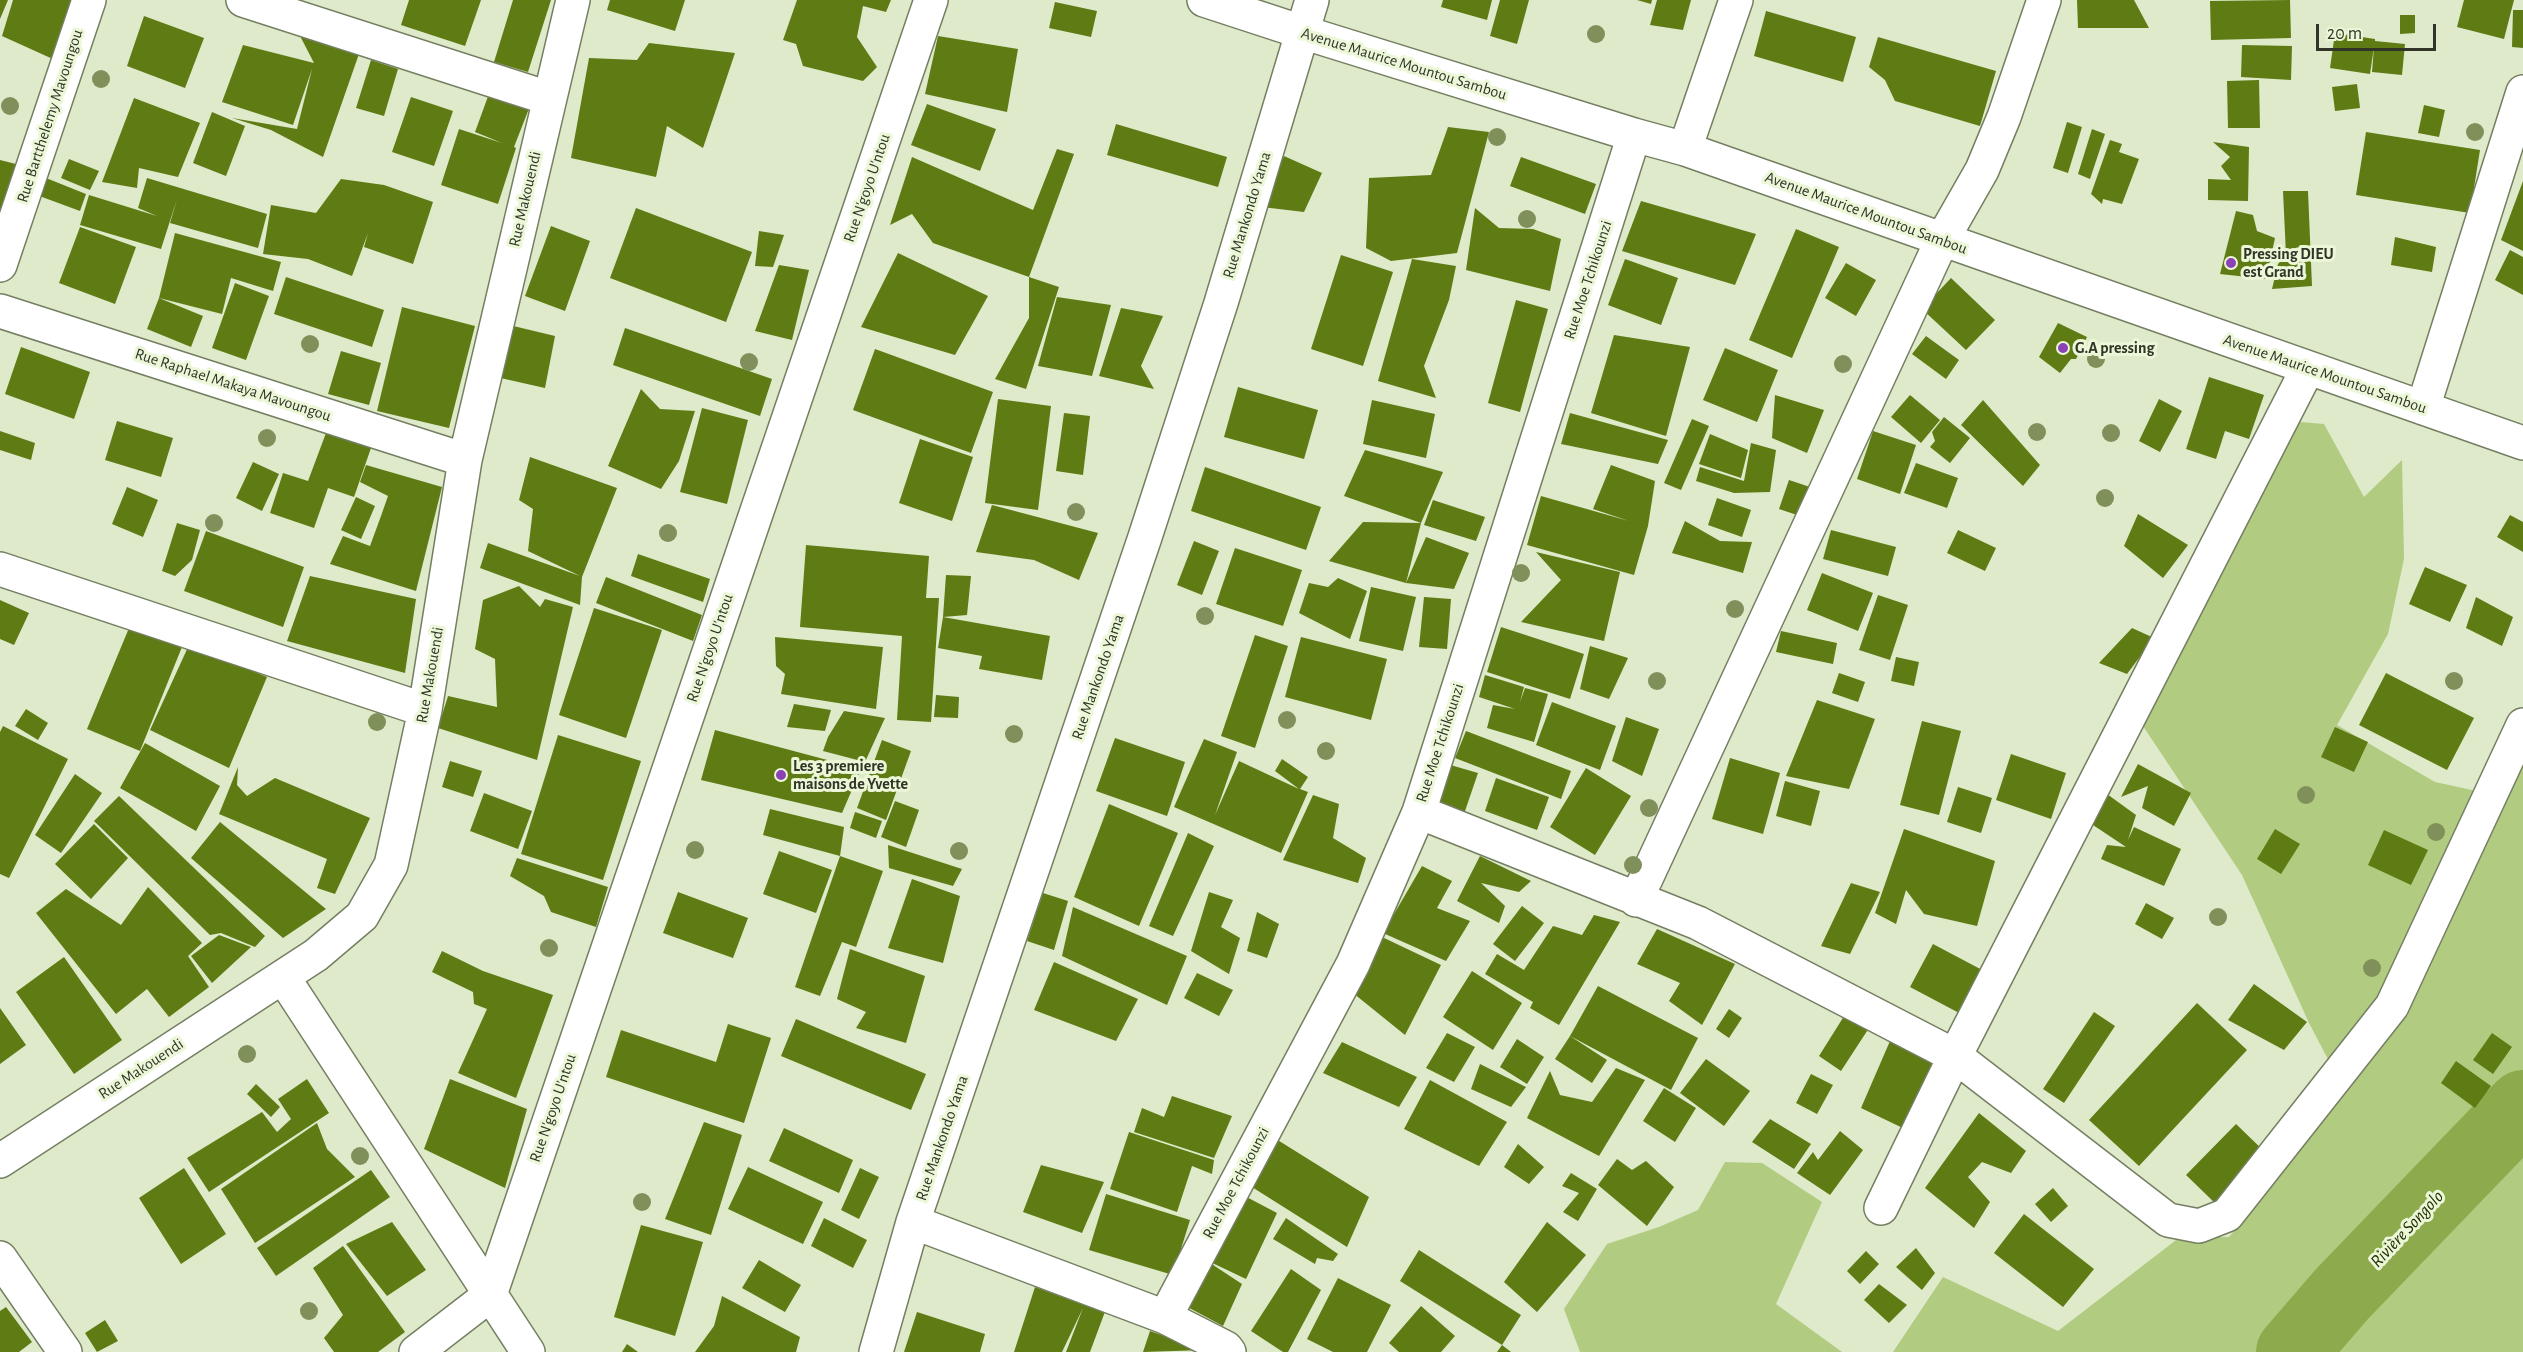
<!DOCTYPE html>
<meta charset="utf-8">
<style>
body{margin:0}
#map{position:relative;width:2523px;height:1352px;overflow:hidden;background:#deeaca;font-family:"Alegreya Sans",sans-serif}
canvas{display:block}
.scale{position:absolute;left:2316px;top:24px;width:120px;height:27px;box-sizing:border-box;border:3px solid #303528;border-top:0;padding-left:8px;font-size:18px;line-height:21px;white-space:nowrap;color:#303528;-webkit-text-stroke:4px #ebf7d7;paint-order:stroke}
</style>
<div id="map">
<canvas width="2523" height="1352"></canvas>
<div class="scale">20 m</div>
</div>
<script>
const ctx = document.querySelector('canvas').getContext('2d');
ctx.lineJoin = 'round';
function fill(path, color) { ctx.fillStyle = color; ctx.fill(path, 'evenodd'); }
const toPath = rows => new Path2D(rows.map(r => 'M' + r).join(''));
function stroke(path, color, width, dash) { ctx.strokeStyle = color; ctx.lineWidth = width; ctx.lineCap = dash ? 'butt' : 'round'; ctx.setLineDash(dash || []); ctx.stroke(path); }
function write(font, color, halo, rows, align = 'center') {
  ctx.font = font + ' "Alegreya Sans",sans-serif'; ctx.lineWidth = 6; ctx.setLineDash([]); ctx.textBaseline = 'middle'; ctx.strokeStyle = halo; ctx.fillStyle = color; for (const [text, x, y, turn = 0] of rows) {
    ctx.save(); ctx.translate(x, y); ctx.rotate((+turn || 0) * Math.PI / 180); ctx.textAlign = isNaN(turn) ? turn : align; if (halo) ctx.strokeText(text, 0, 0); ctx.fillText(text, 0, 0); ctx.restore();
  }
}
fill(toPath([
 [2277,420,2324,424,2364,497,2402,460,2404,559,2388,634,2337,725,2435,782,2481,792,2523,736,2523,1352,1893,1352,1943,1277,2058,1331,2180,1237,2229,1237,2261,1199,2341,1084,2309,1023,2242,875,2133,711],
 [1725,1162,1762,1163,1822,1202,1776,1304,1842,1352,1580,1352,1564,1309,1607,1244,1659,1227,1698,1210]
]), '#b1cb81');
stroke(toPath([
 [2292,1352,2342,1294,2523,1106]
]), '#8dab4d', 72);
fill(toPath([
 [0,0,8,0,0,19],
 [13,0,79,0,55,60,2,36],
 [409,0,481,0,465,46,401,25],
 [513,0,551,0,528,72,494,62],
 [610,0,685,0,675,31,607,10],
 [797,0,891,0,886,12,863,6,857,37,877,67,863,81,803,66,796,44,783,40],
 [1443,0,1492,0,1487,20,1441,7],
 [1500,0,1529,0,1517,44,1490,36],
 [1637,0,1652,0,1651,4],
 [1657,0,1691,0,1683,30,1650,25],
 [2077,0,2134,0,2149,28,2078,28],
 [2290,0,2291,38,2211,40,2210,1],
 [2464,0,2514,0,2504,39,2457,27],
 [1055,2,1097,11,1091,37,1049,28],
 [2513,10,2523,10,2523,48,2512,47],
 [1766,11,1856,37,1843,82,1754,56],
 [2400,15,2415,15,2415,33,2400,34],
 [144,16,204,38,185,88,127,66],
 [298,32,360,51,323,157,271,130,232,118,297,129,312,69,293,125,222,102,243,45,314,63],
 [2335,33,2375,39,2375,41,2405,44,2402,75,2372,72,2374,47,2370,74,2330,68],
 [938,36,1018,49,1007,112,925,94],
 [1878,37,1996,71,1980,126,1895,101,1885,80,1869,67],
 [649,43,735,53,703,148,667,126,656,177,571,158,589,58,637,60],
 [2242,45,2292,46,2291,80,2241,77],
 [371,60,398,69,384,116,356,108],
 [2259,80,2260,128,2228,128,2227,81],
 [2357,84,2360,108,2335,111,2332,87],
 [490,91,530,106,514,147,516,148,498,204,441,185,459,129,502,143,475,132],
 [411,97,453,111,434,166,392,152],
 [134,98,200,123,178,177,139,168,137,188,102,182],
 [927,104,996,129,980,171,911,145],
 [2424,105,2445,110,2439,137,2418,133],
 [212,112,245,126,226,176,193,163],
 [2067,122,2082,127,2068,173,2053,168],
 [1116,124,1227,157,1218,187,1107,155],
 [1448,127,1489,132,1457,253,1391,261,1366,248,1369,178,1431,175],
 [2092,129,2105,134,2090,179,2078,174],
 [2366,132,2480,150,2470,213,2356,195],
 [2110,140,2122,144,2119,152,2139,159,2122,204,2103,199,2102,204,2091,194],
 [2213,142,2249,147,2248,201,2208,200,2208,179,2231,180,2221,166,2230,157],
 [1057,149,1074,154,1029,277,933,243,912,214,890,225,912,157,1033,210],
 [1284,156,1322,173,1304,212,1262,207],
 [1521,157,1596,184,1585,214,1510,186],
 [69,159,99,171,90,190,61,178],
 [0,160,32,168,0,247],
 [41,176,86,194,80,211,34,194],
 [147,178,267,214,258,248,170,223,177,199,161,249,80,225,89,195,157,216,138,208],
 [341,179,384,185,433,202,413,264,364,247,368,233,352,276,308,259,263,254,271,205,316,213],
 [2523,181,2523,251,2501,240],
 [2283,191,2308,191,2312,286,2272,289,2278,264,2286,255],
 [1641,201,1756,234,1735,285,1622,251],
 [636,208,752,252,726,322,610,278],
 [1475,208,1499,228,1533,229,1561,239,1550,291,1466,270],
 [2236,211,2253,215,2257,231,2275,238,2266,279,2220,274],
 [551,226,590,241,565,311,525,296],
 [80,227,136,247,115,304,59,283],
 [1796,229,1839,247,1792,358,1749,340],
 [759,231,784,235,773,267,755,266],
 [175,233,281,262,273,291,231,278,222,314,159,298],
 [2395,237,2436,247,2432,272,2391,265],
 [2510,250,2523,257,2523,295,2495,280],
 [898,253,988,296,955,355,861,327],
 [1341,255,1393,272,1363,366,1311,349],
 [1412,259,1456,266,1449,300,1424,366,1436,398,1378,381],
 [1625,259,1678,278,1661,325,1608,305],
 [1846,263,1876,280,1856,316,1825,298],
 [779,265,809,270,792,340,755,331],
 [286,277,384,310,372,347,274,314],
 [1029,277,1059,287,1026,389,995,379,1029,318],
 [1951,278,1995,320,1966,350,1922,309],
 [235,283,269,296,246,360,212,348],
 [1057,297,1111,305,1092,376,1038,366],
 [159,298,203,316,191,347,147,329],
 [1516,300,1548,309,1520,412,1488,403],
 [402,307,475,326,449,428,377,411],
 [1121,308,1163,316,1141,366,1154,389,1099,376],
 [2058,323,2087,337,2076,359,2071,359,2060,373,2039,357],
 [505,324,555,336,545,388,496,377],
 [625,328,772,379,760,416,613,365],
 [1614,335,1690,347,1666,436,1591,413],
 [1926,336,1959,360,1946,379,1912,354],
 [21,347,90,372,74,419,5,394],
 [1725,348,1778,370,1757,422,1703,400],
 [875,349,993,392,971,453,853,410],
 [341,351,381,363,369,405,328,394],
 [2209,377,2264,395,2249,439,2225,431,2216,459,2186,449],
 [1238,387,1318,410,1304,459,1224,437],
 [641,389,660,409,695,411,679,461,661,489,608,466],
 [1775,395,1824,410,1807,453,1772,438],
 [1910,395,1940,420,1921,443,1891,417],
 [998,399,1051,406,1038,510,985,503],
 [2159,399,2182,411,2160,452,2139,441],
 [1372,400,1435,414,1426,458,1363,444],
 [1983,400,2040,465,2023,486,1961,425],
 [702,408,748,420,727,504,680,492],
 [1064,413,1090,416,1083,475,1056,471],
 [1570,413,1668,440,1658,464,1561,444],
 [1944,417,1970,438,1950,463,1930,447,1935,441,1932,432],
 [1692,419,1709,426,1681,490,1664,483],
 [117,421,173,438,161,477,105,460],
 [0,431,35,443,31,460,0,450],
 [1873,431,1916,445,1900,494,1857,479],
 [326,433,371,448,354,497,328,488,314,528,270,513,283,473,308,481],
 [1710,434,1748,450,1741,478,1699,464],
 [920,439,973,457,952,521,899,503],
 [1751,443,1776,450,1770,492,1734,493,1696,481,1700,467,1744,481],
 [1365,450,1443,472,1421,523,1406,583,1426,537,1469,553,1454,589,1406,583,1329,561,1363,522,1421,523,1344,496],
 [530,457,617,488,582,577,580,605,480,568,488,543,580,576,528,551,533,509,519,500],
 [253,462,279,474,262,511,236,498],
 [1916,463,1958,478,1947,508,1904,493],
 [366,465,442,487,416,591,330,564,343,536,370,546,381,516,388,496,360,482],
 [1611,465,1655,481,1648,526,1634,575,1527,545,1541,496,1629,521,1593,509],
 [1205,467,1321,507,1306,550,1191,511],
 [1789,480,1813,488,1803,517,1779,509],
 [127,487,158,500,143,537,112,524],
 [356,497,375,506,361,539,341,530],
 [1717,498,1751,510,1742,537,1708,525],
 [1433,500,1485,517,1476,541,1424,525],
 [992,505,1098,533,1079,580,1034,560,976,552],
 [2138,514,2188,545,2163,578,2124,546],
 [2510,515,2523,522,2523,552,2497,537],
 [1685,521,1720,541,1752,542,1743,573,1672,553],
 [177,523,200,530,192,560,175,576,162,571],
 [1831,530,1896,547,1888,576,1823,559],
 [1958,530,1996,548,1985,571,1947,553],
 [206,531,304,567,283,627,184,591],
 [1194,541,1219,551,1202,595,1177,585],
 [806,545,929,556,926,598,939,598,931,722,897,720,902,636,800,627],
 [1235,548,1302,570,1283,626,1216,604],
 [1536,552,1620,572,1604,641,1521,622,1561,580],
 [638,554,710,579,703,602,631,576],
 [2425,567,2467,585,2450,622,2409,604],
 [1822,573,1873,593,1858,631,1807,610],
 [946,575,971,576,967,615,943,617,1050,636,1042,680,979,669,982,656,938,648,943,617],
 [310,576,416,599,405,673,287,641],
 [606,577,702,615,693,641,596,603],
 [1338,578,1367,591,1350,639,1299,613,1309,583,1328,587],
 [519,586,540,607,545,599,573,607,537,760,438,728,448,696,497,707,495,659,475,649,483,600],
 [1371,587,1416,597,1403,651,1359,641],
 [1878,595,1908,605,1890,660,1859,650],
 [1424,597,1451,599,1447,649,1419,647],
 [2476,597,2513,617,2502,646,2466,628],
 [0,600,29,613,14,645,0,639],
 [594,608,662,630,626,738,559,715],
 [134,616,186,637,140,751,87,729],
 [1501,627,1584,654,1570,699,1487,672],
 [2132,628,2154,638,2127,674,2099,663],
 [1781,631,1837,643,1833,664,1776,652],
 [1255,635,1288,646,1255,748,1221,736],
 [775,637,883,647,876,709,781,694,785,674,776,666],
 [1301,637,1387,659,1371,720,1285,697],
 [189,645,267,677,229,768,150,730],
 [1590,646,1628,658,1609,699,1580,689],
 [1896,657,1919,662,1914,686,1891,681],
 [1839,673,1865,682,1858,702,1832,693],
 [2386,673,2474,718,2447,770,2359,725],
 [1485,675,1524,687,1520,702,1525,688,1548,694,1534,742,1487,728,1493,705,1515,709,1479,697],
 [936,695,959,697,958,718,934,717],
 [1817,700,1875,719,1849,789,1786,776],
 [1552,702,1616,726,1600,770,1536,745],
 [794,704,831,710,825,731,787,727],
 [26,709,48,723,38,740,15,726],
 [844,711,885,718,865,762,823,751,828,737],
 [1626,717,1659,729,1642,776,1612,761],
 [1922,721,1961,731,1939,815,1900,805],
 [3,726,68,759,9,878,0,874,0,732],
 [2335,727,2368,742,2354,772,2321,757],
 [715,730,861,769,842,813,701,780],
 [1466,731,1571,771,1561,799,1455,758],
 [558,735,641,761,603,880,521,854],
 [1115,738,1185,762,1167,816,1096,791],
 [1204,739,1237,752,1215,815,1239,761,1299,789,1275,771,1282,759,1308,777,1300,789,1308,792,1281,853,1174,807],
 [882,740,911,751,886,820,857,808],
 [145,743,220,786,196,831,120,788],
 [2011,754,2066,773,2051,819,1996,800],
 [1730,758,1780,773,1763,834,1712,819],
 [450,761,482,771,473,797,442,787],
 [1447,764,1478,773,1464,814,1434,804],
 [2138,764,2191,793,2174,826,2142,808,2148,786,2121,797],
 [238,767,237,785,247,796,275,778,370,818,335,894,317,888,327,859,219,814],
 [1586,768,1631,796,1595,855,1550,827],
 [75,774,102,793,61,853,35,835],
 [1496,778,1549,797,1537,830,1485,811],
 [1785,781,1820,791,1811,826,1776,816],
 [1958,787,1992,798,1981,833,1947,822],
 [484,793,532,811,518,849,470,831],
 [2107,794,2136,815,2128,840,2134,827,2181,849,2164,886,2101,859,2107,845,2126,847,2090,823],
 [1313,795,1339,804,1333,838,1366,858,1358,883,1283,860],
 [119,796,265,936,255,947,221,933,210,935,94,821],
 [895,801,919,810,906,847,881,837],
 [1109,804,1178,833,1139,926,1074,897],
 [770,809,844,827,840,856,763,835],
 [855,812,882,821,876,838,850,828],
 [220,822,326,909,283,938,191,858],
 [94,824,128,858,91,899,55,864],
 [1904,829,1995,861,1977,926,1924,914,1906,890,1896,924,1875,913],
 [2275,829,2300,844,2281,874,2257,859],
 [2384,830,2428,850,2411,885,2368,865],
 [1188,833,1214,846,1173,936,1149,926],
 [888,845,962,869,953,886,889,868],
 [779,851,832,870,816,913,763,894],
 [840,856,883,871,856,947,842,942,820,996,795,987],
 [1480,856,1531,881,1519,892,1481,883,1505,906,1499,923,1457,901],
 [517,858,608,887,596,927,551,912,544,896,510,876],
 [1422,866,1452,881,1437,908,1470,921,1446,961,1383,933],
 [912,879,960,896,943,963,888,948],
 [1851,883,1880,892,1850,954,1821,946],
 [148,887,202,943,188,956,209,987,169,1017,147,989,116,1014,36,913,66,889,121,925],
 [678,892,748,918,733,958,663,933],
 [1209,892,1233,900,1221,927,1240,938,1229,974,1191,951],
 [1043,893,1068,901,1054,950,1027,941],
 [2146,903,2174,918,2162,939,2135,924],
 [1522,906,1544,923,1515,961,1493,944],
 [1073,907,1187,956,1167,1005,1062,956],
 [1257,912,1279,924,1267,958,1247,951],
 [1594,915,1620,922,1559,1025,1530,1008,1533,1002,1485,974,1497,954,1524,970,1553,926,1582,935],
 [1657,929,1735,964,1702,1025,1669,1001,1680,983,1637,964],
 [219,935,251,947,212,983,191,956],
 [1382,937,1441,965,1405,1035,1353,993],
 [1933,944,1984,971,1961,1014,1910,987],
 [850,949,925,976,906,1043,856,1028,866,1012,837,999],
 [442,951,483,971,553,995,516,1098,458,1073,487,1009,474,1004,473,992,432,972],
 [64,957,122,1040,74,1074,16,992],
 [1054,962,1138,999,1116,1041,1034,1010],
 [1472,971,1522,1003,1493,1050,1443,1017],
 [1197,973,1233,990,1219,1016,1184,998],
 [2254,984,2307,1022,2284,1050,2228,1020],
 [1598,986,1698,1038,1671,1090,1570,1036],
 [2197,1003,2247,1050,2139,1166,2089,1120],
 [0,1008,26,1045,0,1064],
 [1729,1009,1742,1018,1729,1038,1716,1029],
 [2094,1012,2115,1026,2064,1103,2043,1089],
 [1846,1013,1869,1028,1841,1071,1819,1056],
 [796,1019,926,1074,911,1110,781,1056],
 [728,1024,771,1038,744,1123,606,1077,621,1030,716,1062],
 [1447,1033,1475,1047,1454,1082,1426,1068],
 [2492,1033,2512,1047,2493,1074,2473,1060],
 [1570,1036,1607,1060,1592,1083,1555,1059],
 [1517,1039,1544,1057,1527,1084,1500,1067],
 [1890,1041,1945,1069,1909,1131,1861,1108],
 [1342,1042,1417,1077,1399,1107,1323,1073],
 [1706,1059,1750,1091,1724,1126,1680,1093],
 [2456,1061,2491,1086,2475,1108,2441,1083],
 [1480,1064,1526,1087,1511,1107,1471,1089],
 [1616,1068,1645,1080,1599,1156,1527,1118,1550,1071,1560,1095,1592,1102],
 [1811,1074,1833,1085,1817,1114,1796,1103],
 [307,1079,329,1113,209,1192,187,1158,262,1112,277,1132,291,1119,278,1099],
 [450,1079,527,1109,505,1188,424,1149],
 [1430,1080,1507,1122,1479,1166,1404,1129],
 [256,1084,280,1107,271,1117,247,1094],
 [1664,1088,1696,1108,1675,1142,1643,1121],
 [1172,1096,1232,1116,1214,1158,1134,1132,1142,1108,1164,1117],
 [1979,1113,2026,1151,2011,1173,1982,1162,1968,1177,1990,1202,1974,1228,1925,1188],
 [1770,1119,1811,1144,1794,1169,1752,1142],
 [704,1122,742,1135,711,1235,665,1219],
 [317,1123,327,1149,355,1177,255,1243,221,1189],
 [2236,1124,2267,1154,2217,1205,2186,1175],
 [784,1128,853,1160,839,1193,769,1161],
 [1840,1131,1863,1150,1830,1195,1797,1173,1813,1152,1818,1160],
 [1129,1132,1214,1160,1212,1174,1192,1166,1177,1212,1110,1189],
 [1268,1134,1369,1197,1347,1247,1244,1182],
 [1518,1144,1544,1167,1529,1184,1504,1167],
 [1617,1159,1632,1170,1646,1161,1674,1187,1647,1226,1598,1185],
 [1041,1165,1104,1182,1082,1233,1023,1212],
 [748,1167,823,1202,803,1244,728,1209],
 [184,1168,226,1234,181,1264,139,1198],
 [860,1168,879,1177,859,1219,841,1210],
 [371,1170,390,1197,276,1276,257,1248],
 [1571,1173,1597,1189,1578,1221,1563,1212,1579,1193,1562,1186],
 [2053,1188,2068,1206,2051,1222,2035,1204],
 [1239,1193,1277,1213,1246,1279,1204,1259],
 [1106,1194,1190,1220,1173,1275,1089,1250],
 [2024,1214,2094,1269,2063,1307,1994,1253],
 [824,1218,867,1240,853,1268,811,1246],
 [1286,1218,1338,1254,1333,1261,1317,1258,1315,1264,1273,1239],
 [392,1222,426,1270,387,1296,346,1244],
 [1547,1222,1586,1255,1537,1312,1504,1282],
 [641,1225,703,1242,675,1336,614,1317],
 [343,1246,405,1332,378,1352,334,1352,324,1338,343,1315,313,1268],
 [1916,1248,1935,1273,1922,1290,1896,1267],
 [1419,1250,1521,1315,1502,1345,1511,1352,1497,1352,1502,1345,1400,1281],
 [1866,1251,1879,1264,1860,1284,1847,1271],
 [1204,1259,1242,1284,1223,1326,1180,1303],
 [759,1260,801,1285,785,1312,742,1288],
 [1291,1269,1321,1290,1288,1352,1283,1352,1251,1331],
 [1338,1278,1391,1305,1367,1352,1333,1352,1307,1339],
 [1879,1284,1907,1305,1889,1323,1864,1300],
 [1035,1287,1084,1305,1086,1300,1106,1309,1090,1352,1066,1352,1083,1308,1062,1352,1014,1352],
 [722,1296,800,1337,796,1352,695,1352,714,1326],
 [1421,1306,1455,1336,1441,1352,1399,1352,1389,1343],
 [6,1307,32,1342,19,1352,0,1352,0,1311],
 [917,1312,985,1334,980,1352,904,1352],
 [105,1320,118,1341,97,1352,85,1333],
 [1150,1331,1204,1350,1143,1352],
 [627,1344,638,1352,622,1352]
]), '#5f7b14');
const minor = toPath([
 [243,0,548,98],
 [1204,0,1302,32,1634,135,1685,149,2523,443],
 [1685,149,1736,0],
 [0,265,89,0],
 [0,311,465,460],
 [2423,408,2523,92],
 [0,569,425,710],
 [1419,812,1698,923,1955,1056,2168,1220,2199,1226,2227,1215,2392,1006,2523,725],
 [1636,900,1942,240,1982,170,2004,117,2044,0],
 [283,977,528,1352],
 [0,1161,316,955,362,916,391,865,425,710,465,460,573,0],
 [1881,1208,1955,1056,2308,368],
 [913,1222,1165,1317,1226,1348,1229,1352],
 [0,1258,65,1352],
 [490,1295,931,0],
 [1165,1317,1353,964,1419,812,1634,135],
 [416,1352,490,1295],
 [876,1352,913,1222,1145,537,1221,303,1312,0]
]);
stroke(minor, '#747f62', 36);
stroke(minor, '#fff', 33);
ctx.fillStyle = '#80905b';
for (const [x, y] of [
 [1596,34],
 [101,79],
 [10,106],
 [2475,132],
 [1497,137],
 [1527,219],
 [310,344],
 [2096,359],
 [749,362],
 [1843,364],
 [2037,432],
 [2111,433],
 [267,438],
 [2105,498],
 [1076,512],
 [214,523],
 [668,533],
 [1521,573],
 [1735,609],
 [1205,616],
 [1657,681],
 [2454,681],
 [1287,720],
 [377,722],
 [1014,734],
 [1326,751],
 [2306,795],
 [1649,808],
 [2436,832],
 [695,850],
 [959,851],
 [1633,865],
 [2218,917],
 [549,948],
 [2372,968],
 [247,1054],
 [360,1156],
 [642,1202],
 [309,1311]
]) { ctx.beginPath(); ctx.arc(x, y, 9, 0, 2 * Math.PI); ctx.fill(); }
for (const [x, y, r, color] of [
 [2231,263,6,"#8a42b5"],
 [2063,348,6,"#8a42b5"],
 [781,775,6,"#8a42b5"]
]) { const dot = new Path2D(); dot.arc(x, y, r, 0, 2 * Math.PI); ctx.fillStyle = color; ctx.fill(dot); stroke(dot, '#ebf7d7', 2); }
write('16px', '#303528', '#ebf7d7', [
 ["Avenue Maurice Mountou Sambou",1404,64,17],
 ["Rue Bartthelemy Mavoungou",50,116,-72],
 ["Rue N'goyo U'ntou",867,188,-71],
 ["Rue Makouendi",525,199,-77],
 ["Avenue Maurice Mountou Sambou",1866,213,20],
 ["Rue Mankondo Yama",1247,215,-73],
 ["Rue Moe Tchikounzi",1588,280,-72],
 ["Avenue Maurice Mountou Sambou",2325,374,19],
 ["Rue Raphael Makaya Mavoungou",233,385,18],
 ["Rue N'goyo U'ntou",710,648,-71],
 ["Rue Makouendi",430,675,-80],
 ["Rue Mankondo Yama",1098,677,-71],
 ["Rue Moe Tchikounzi",1440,743,-72],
 ["Rue Makouendi",141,1069,-33],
 ["Rue N'goyo U'ntou",553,1108,-71],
 ["Rue Mankondo Yama",942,1138,-71],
 ["Rue Moe Tchikounzi",1236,1183,-62]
]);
write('bold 16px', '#303528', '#ebf7d7', [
 ["Pressing DIEU",2243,254],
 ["est Grand",2243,272],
 ["G.A pressing",2075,348],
 ["Les 3 premiere",793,766],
 ["maisons de Yvette",793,784]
], 'left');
write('italic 18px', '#232f07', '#ebf7d7', [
 ["Rivière Songolo",2407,1229,-47]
]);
</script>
